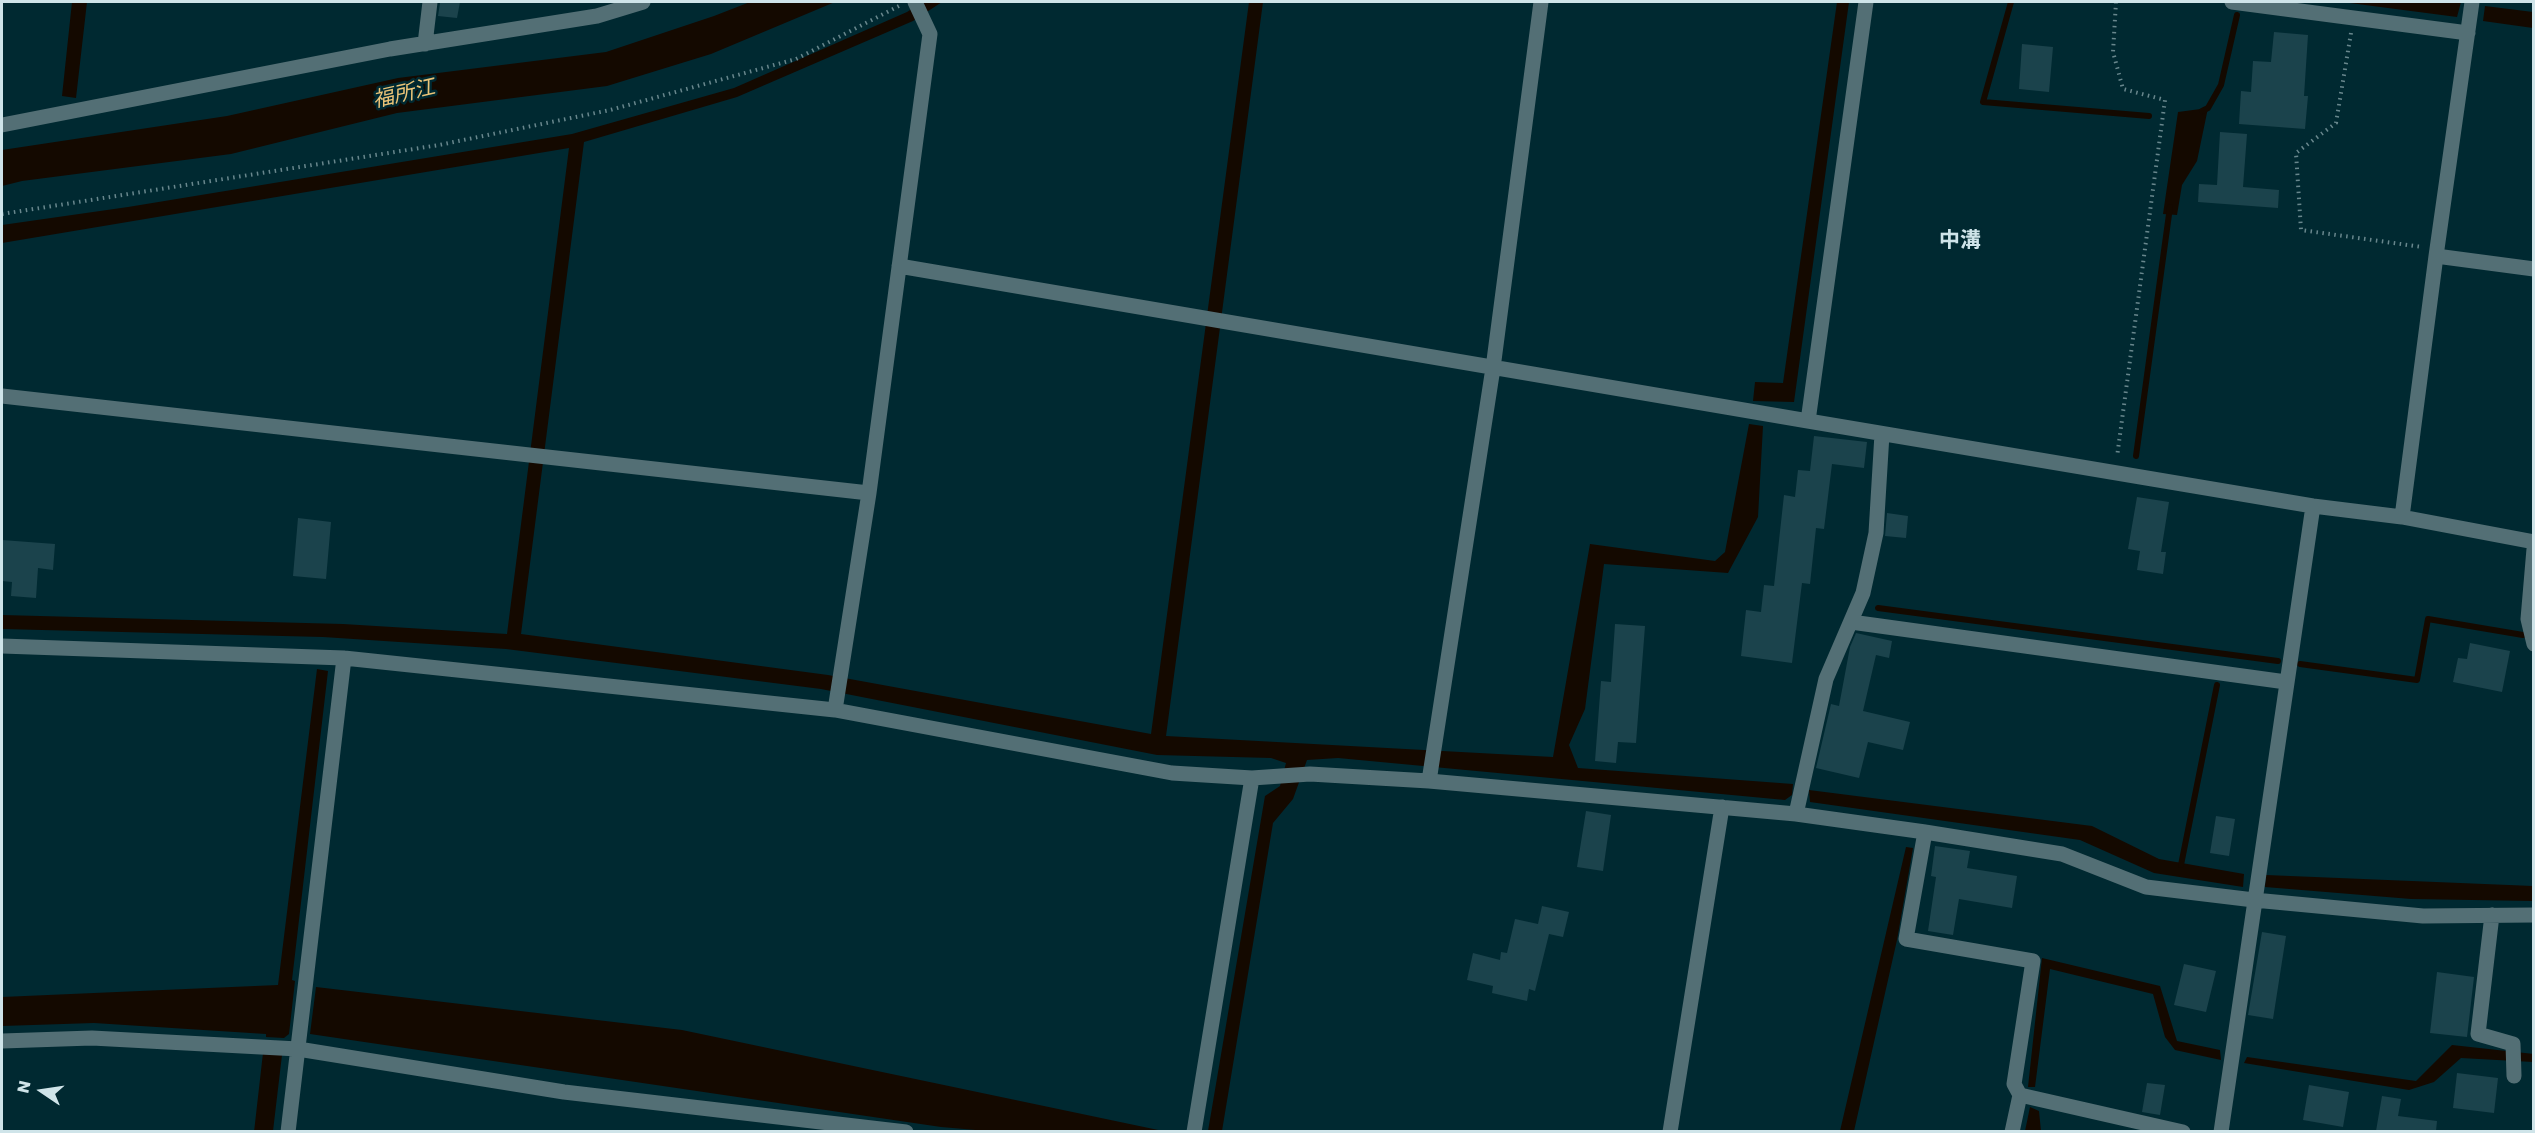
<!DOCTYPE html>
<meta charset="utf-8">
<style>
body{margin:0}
#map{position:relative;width:2535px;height:1133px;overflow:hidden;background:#002931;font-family:Poppins,sans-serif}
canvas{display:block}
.frame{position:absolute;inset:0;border:3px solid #cfe4e9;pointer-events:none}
.north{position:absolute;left:12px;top:1061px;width:60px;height:60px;-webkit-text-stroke:4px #002931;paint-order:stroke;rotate:283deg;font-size:16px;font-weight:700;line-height:24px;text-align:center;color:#cfe4e9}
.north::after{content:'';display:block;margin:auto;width:21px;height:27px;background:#cfe4e9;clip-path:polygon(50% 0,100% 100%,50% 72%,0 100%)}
</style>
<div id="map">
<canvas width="2535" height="1133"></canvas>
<div class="frame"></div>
<div class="north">N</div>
</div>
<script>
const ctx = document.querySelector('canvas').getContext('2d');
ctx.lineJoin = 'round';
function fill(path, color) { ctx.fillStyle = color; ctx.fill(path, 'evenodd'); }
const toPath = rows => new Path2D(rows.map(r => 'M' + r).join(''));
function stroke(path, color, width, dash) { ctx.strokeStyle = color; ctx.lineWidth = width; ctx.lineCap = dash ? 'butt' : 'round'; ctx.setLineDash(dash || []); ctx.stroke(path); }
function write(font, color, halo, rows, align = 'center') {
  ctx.font = font + ' Poppins,"Noto Sans JP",sans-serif'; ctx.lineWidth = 5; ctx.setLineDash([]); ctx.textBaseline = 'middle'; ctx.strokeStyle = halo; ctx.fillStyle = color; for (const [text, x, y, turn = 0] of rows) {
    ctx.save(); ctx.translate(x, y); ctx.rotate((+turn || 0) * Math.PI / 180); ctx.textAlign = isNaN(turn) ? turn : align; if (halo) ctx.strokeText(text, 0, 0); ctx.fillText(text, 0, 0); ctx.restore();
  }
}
fill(toPath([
 [72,2,87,2,76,98,62,96],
 [750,2,835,2,711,54,607,86,397,113,231,154,22,181,2,186,2,150,227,116,398,78,606,52,714,16],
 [922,2,942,2,913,21,737,97,584,142,521,634,828,675,1151,734,1249,2,1263,2,1166,736,1553,757,1590,544,1715,561,1725,552,1749,424,1763,426,1758,517,1728,573,1604,564,1585,709,1569,745,1578,768,1793,784,1792,795,1785,800,1338,758,1307,760,1293,799,1273,823,1222,1131,1208,1131,1265,796,1280,786,1286,763,1271,758,1157,755,821,689,506,649,323,637,2,629,2,615,343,624,507,634,569,148,2,243,2,225,128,207,572,134,734,88,907,12],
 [1837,2,1849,2,1794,402,1753,401,1755,382,1783,383],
 [2342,2,2461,2,2457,17],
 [2485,6,2533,12,2533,28,2483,21],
 [2208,108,2197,161,2182,185,2177,215,2163,214,2178,112],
 [317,669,328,671,292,980,295,981,289,1034,284,1038,266,1037,266,1034,94,1023,2,1026,2,997,278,985],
 [1809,790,2092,826,2159,859,2244,874,2243,887,2154,873,2080,840,1810,802],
 [1906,847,1913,848,1897,940,1854,1131,1840,1131],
 [2266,875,2533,886,2533,901,2411,899,2265,887],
 [2042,958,2160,986,2177,1041,2220,1050,2221,1060,2175,1050,2165,1037,2153,994,2050,969,2035,1087,2028,1087],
 [316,987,682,1030,1163,1131,999,1132,941,1127,310,1034],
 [2452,1045,2534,1054,2533,1062,2461,1058,2434,1082,2409,1090,2244,1063,2247,1057,2416,1081],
 [263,1053,282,1055,273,1131,254,1132],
 [2030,1107,2039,1111,2041,1131,2025,1131]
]), '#140900');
stroke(toPath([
 [2011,2,1983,102,2149,116],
 [2202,111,2208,108,2221,85,2237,15],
 [2136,456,2170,207],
 [1878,608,2278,661],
 [2300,664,2417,680,2428,619,2523,635],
 [2181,865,2217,685]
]), '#140900', 6);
fill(toPath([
 [440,3,460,2,457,18,438,16],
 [2274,32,2308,35,2304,96,2308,96,2305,129,2239,124,2241,91,2251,92,2253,61,2271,62],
 [2022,44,2053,47,2049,92,2019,89],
 [2220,132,2247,134,2243,187,2279,190,2278,208,2198,202,2199,184,2217,185],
 [1814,436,1867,442,1864,468,1832,464,1824,529,1816,528,1810,584,1802,583,1792,663,1741,656,1746,610,1761,612,1764,585,1774,586,1784,495,1795,497,1798,470,1810,471],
 [2137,497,2169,502,2161,552,2166,552,2163,574,2137,570,2140,551,2128,549],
 [1887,513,1908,516,1906,538,1885,536],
 [298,518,331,522,326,579,293,576],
 [2,540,55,544,53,570,38,568,36,598,11,596,12,582,2,581],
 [1615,624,1645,626,1636,743,1618,742,1616,763,1595,761,1601,681,1611,682],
 [1856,633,1892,641,1889,658,1876,655,1863,711,1910,722,1903,750,1868,742,1859,778,1816,768,1831,704,1839,706,1850,647],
 [2470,643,2510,651,2502,692,2453,682,2458,658,2467,659],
 [1586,811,1611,815,1603,871,1577,867],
 [2216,816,2235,819,2229,856,2210,853],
 [1935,846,1970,851,1967,868,2017,876,2012,908,1959,899,1953,935,1928,931,1936,877,1931,876],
 [1542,906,1569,912,1563,937,1549,934,1535,991,1529,989,1527,1001,1492,993,1493,986,1467,980,1473,953,1500,960,1501,952,1507,953,1515,919,1538,924],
 [2262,932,2286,936,2273,1019,2248,1015],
 [2184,964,2216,971,2206,1012,2174,1005],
 [2437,972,2474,977,2467,1037,2430,1033],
 [2457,1073,2498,1078,2494,1113,2453,1108],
 [2147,1083,2165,1085,2160,1115,2142,1112],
 [2309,1085,2349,1092,2343,1127,2303,1120],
 [2382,1096,2401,1099,2398,1116,2437,1121,2436,1131,2376,1131]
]), '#1b434c');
stroke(toPath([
 [2116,2,2113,52,2123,89,2165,100,2117,457],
 [2351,33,2336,123,2296,153,2301,230,2422,247],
 [2,214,439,145,610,110,796,59,899,6]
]), '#68878d', 4, [1.5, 4.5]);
stroke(toPath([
 [2232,2,2468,33],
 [425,44,430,2],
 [2,125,390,49,597,16,643,2],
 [2436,256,2534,269],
 [899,266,1808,421,2313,506,2402,517,2436,256,2472,2],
 [2,396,869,493],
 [1808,421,1866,2],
 [2402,517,2534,542],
 [2534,549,2528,619,2534,644],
 [1851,622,2286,682],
 [2,646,344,658,835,710,1172,773,1252,778,1310,774,1429,781,1796,814,1925,832,2062,854,2146,887,2254,900,2423,916,2534,915],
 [835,710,869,493,930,34,915,2],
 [1429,781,1493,368,1541,2],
 [1796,814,1826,679,1863,593,1876,533,1882,434],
 [1925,832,1906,939,2033,961,2014,1084,2020,1095,2183,1132],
 [2492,915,2478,1034,2513,1044,2514,1076],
 [2,1041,92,1038,298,1049,564,1092,906,1132],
 [288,1132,344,658],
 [1194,1132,1252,778],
 [1670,1132,1722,807],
 [2012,1132,2020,1095],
 [2221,1132,2313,506]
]), '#536f75', 15);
write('italic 21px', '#ebc478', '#002931', [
 ["福所江",404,95,-13]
]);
write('bold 21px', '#cfe4e9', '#002931', [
 ["中溝",1960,242]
]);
</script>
